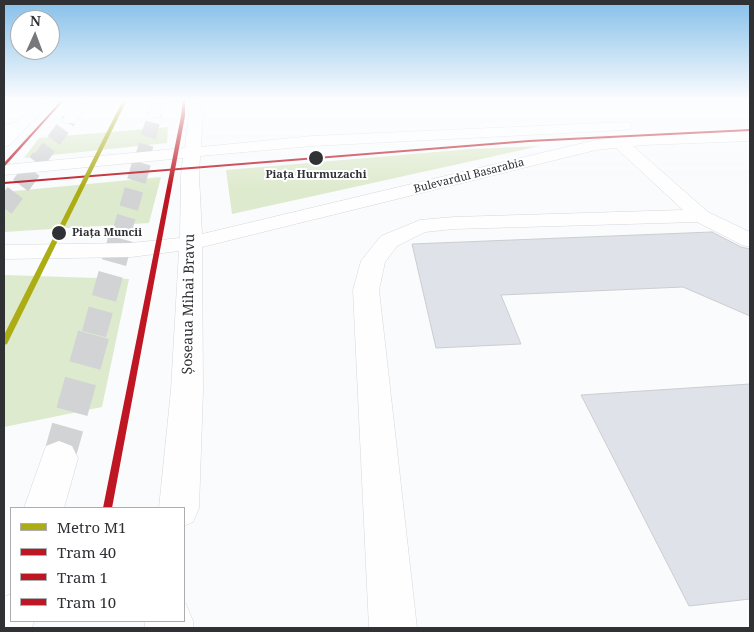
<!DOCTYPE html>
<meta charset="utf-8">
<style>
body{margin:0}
#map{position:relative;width:754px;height:632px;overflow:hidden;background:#f9fbfd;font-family:"Noto Serif",serif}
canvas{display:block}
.frame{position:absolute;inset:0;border:5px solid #2f3135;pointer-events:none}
.legend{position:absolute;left:10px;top:507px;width:175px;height:115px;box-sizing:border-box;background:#fff;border:1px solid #acadae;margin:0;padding:6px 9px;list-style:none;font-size:15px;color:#2f3135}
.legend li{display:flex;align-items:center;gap:10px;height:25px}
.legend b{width:25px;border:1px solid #acadae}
.north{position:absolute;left:10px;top:10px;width:50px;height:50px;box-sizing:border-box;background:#fff;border:1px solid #acadae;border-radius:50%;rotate:2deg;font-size:14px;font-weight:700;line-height:20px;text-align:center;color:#2f3135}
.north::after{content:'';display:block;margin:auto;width:18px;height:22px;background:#76787b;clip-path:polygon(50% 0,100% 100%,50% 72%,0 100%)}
</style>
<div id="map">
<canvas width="754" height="632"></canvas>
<div class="frame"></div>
<ul class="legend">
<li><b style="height:6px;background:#acad15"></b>Metro M1</li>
<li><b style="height:6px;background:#be1622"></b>Tram 40</li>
<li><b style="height:6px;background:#be1622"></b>Tram 1</li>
<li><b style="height:6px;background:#be1622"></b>Tram 10</li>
</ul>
<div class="north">N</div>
</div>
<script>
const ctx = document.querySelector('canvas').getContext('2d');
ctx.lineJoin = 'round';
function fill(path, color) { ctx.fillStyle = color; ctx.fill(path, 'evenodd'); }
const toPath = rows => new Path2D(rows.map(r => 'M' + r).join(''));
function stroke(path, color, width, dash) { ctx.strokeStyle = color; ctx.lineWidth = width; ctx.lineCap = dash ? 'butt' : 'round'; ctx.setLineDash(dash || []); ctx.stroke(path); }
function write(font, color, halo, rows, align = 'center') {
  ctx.font = font + ' "Noto Serif",serif'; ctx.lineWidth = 4; ctx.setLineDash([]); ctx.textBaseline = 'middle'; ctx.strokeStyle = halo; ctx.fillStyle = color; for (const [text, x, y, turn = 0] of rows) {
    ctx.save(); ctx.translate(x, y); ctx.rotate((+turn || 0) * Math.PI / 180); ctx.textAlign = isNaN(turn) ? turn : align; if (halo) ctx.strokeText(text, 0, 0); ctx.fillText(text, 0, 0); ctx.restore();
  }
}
fill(toPath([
 [168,127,167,143,24,158,39,138],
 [540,146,232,214,226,170,471,149],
 [161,177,149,223,4,232,4,192],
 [4,275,129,279,102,407,4,427]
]), '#deeacd');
const building = toPath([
 [712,232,741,247,750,249,750,316,683,287,501,295,521,344,436,348,412,244,712,232],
 [750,384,750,599,689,606,581,395,750,384]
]);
fill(building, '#dfe2e9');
stroke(building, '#cccdd0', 1);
stroke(toPath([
 [40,159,69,120],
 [142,159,155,114]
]), '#d1d3d5', 15, [15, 8]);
stroke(toPath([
 [4,208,41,158],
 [121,235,143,158]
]), '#d1d3d5', 19, [19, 9]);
stroke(toPath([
 [94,334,122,234]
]), '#d1d3d5', 25, [25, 12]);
stroke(toPath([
 [59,458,94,333]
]), '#d1d3d5', 32, [32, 16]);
const minor = toPath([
 [619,137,625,139,708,212,750,232,750,247,742,245,697,222,454,229,425,232,397,246,385,262,379,290,417,628,369,628,353,290,361,261,381,236,420,220,454,217,683,210,613,145,611,142,613,139,619,137]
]);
const secondary = toPath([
 [21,120,26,121,28,124,26,127,4,135,4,126,21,120]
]);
const primary = toPath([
 [39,100,52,100,10,145,4,147,4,134,39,100],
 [78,100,91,100,74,123,64,123,62,120,78,100],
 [153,100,165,100,160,117,155,118,148,114,153,100],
 [189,100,201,100,203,115,201,147,312,136,625,122,630,123,632,126,630,129,625,130,312,146,200,156,199,176,202,234,596,140,644,135,750,131,750,141,644,145,596,150,202,247,203,390,199,508,193,522,184,526,184,508,159,508,171,390,179,251,131,257,4,259,4,245,131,243,180,238,181,176,183,158,4,175,4,165,185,148,189,115,189,100],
 [59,441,72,446,78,458,64,508,24,508,46,446,59,441],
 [11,594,11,621,34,621,32,628,4,628,4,597,11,594],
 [184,603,186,604,193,621,193,628,145,628,145,621,184,621,184,603]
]);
stroke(minor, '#d6d7da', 1);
stroke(secondary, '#d6d7da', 1);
stroke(primary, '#d6d7da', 1);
fill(minor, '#fefeff');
fill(secondary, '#fefeff');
fill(primary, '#fefeff');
fill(toPath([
 [750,129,750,131,529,142,4,184,4,182,529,140,750,129]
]), '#be1622');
fill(toPath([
 [183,100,185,100,185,116,112,508,103,508,181,116,183,100]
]), '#be1622');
fill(toPath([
 [62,100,64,100,5,166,4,166,4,163,62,100]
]), '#be1622');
fill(toPath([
 [123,100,127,100,8,342,7,344,4,345,4,335,123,100]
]), '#acad15');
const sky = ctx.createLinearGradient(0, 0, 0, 188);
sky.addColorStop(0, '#85bfea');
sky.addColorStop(0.53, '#fcfdfe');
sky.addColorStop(1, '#fcfdfe00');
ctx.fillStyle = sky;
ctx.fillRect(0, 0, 754, 188);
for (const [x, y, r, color] of [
 [316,158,8,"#2f3135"],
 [59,233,8,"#2f3135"]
]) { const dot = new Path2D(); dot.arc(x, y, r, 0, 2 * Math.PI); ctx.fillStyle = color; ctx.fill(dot); stroke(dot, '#fff', 2); }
write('bold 11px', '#2f3135', '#fff', [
 ["Piața Hurmuzachi",316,175],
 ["Piața Muncii",72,233,"left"]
]);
write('11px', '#2f3135', '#fff', [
 ["Bulevardul Basarabia",469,176,-14]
]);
write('14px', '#2f3135', '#fff', [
 ["Șoseaua Mihai Bravu",189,304,-89]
]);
</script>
